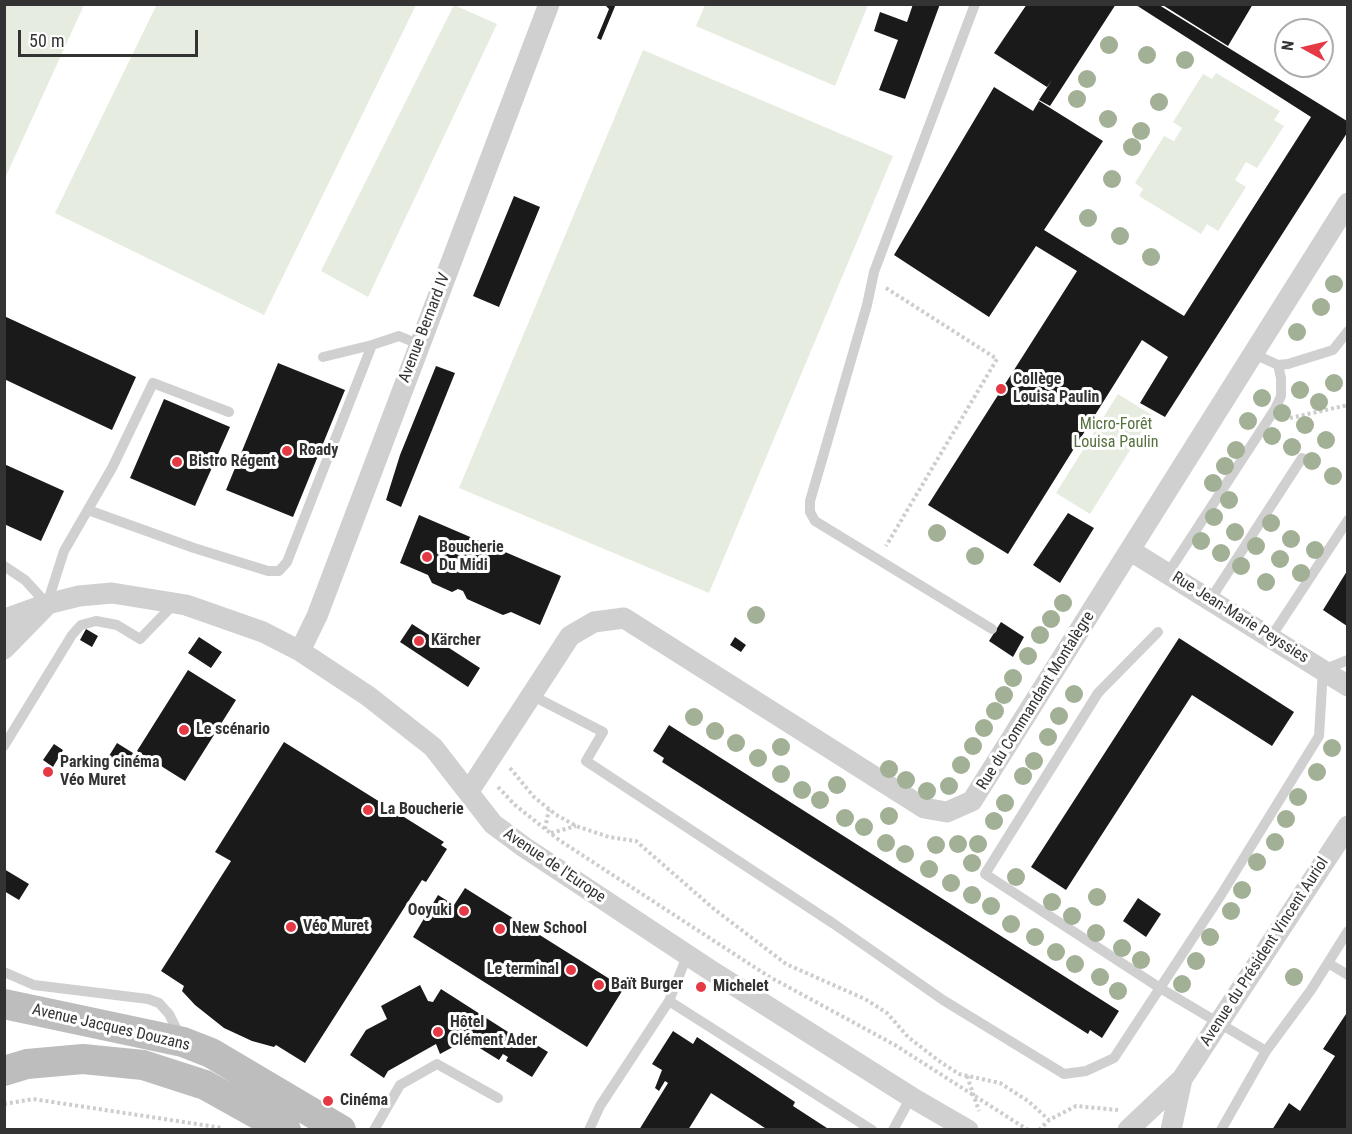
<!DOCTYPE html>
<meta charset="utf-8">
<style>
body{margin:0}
#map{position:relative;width:1352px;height:1134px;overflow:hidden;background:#fff;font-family:"Roboto Condensed",sans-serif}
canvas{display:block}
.frame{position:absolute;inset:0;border:6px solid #333;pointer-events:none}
.north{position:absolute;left:1274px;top:18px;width:60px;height:60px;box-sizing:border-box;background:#fff;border:2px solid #adadad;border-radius:50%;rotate:278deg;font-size:16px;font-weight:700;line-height:24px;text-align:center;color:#333}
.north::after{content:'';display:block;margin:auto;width:21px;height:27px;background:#e63946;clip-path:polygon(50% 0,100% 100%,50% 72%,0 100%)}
.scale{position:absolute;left:18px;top:30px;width:180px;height:27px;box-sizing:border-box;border:3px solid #333;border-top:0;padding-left:8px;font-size:18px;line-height:21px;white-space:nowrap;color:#333;-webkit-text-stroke:4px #fff;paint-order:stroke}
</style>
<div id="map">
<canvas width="1352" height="1134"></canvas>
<div class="frame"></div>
<div class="north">N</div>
<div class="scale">50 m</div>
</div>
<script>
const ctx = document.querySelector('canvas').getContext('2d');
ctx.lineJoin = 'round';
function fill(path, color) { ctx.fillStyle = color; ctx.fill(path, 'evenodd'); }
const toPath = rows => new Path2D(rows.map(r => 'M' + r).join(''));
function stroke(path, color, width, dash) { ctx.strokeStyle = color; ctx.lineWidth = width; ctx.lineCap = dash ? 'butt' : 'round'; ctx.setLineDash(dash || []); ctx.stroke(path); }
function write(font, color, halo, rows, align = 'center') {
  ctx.font = font + ' "Roboto Condensed",sans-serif'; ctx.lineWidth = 6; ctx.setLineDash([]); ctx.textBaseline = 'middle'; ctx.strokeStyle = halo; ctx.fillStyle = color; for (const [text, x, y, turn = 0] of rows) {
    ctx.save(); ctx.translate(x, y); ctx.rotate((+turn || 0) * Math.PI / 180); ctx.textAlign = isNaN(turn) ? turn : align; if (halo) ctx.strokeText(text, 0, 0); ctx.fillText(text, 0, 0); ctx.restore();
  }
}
fill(toPath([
 [5,4,84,5,5,178,4,5],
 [157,4,416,5,264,315,55,213],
 [454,5,497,24,368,297,321,271],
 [705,5,705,4,868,5,835,86,696,26],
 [643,50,893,156,709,593,459,488],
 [1216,73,1280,111,1274,120,1284,126,1257,168,1246,162,1235,180,1246,187,1218,231,1207,224,1201,234,1139,196,1143,189,1135,183,1164,136,1174,141,1182,128,1173,122,1203,74,1212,79],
 [1118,394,1152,415,1090,514,1056,493]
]), '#e6ecdf');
fill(toPath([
 [604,4,616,4,601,40,597,38,609,9],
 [913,4,940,4,905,99,879,90,898,40,874,31,880,12,907,22],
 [1027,4,1116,4,1050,106,1039,100,1052,80,1047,87,994,53],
 [1161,4,1253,4,1228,46],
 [1136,5,1159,5,1347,121,1347,133,1165,417,1140,403,1168,357,1142,340,1008,554,928,505,1077,271,1036,246,989,317,894,255,994,87,1033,111,1039,101,1103,141,1044,230,1184,316,1311,117],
 [514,196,540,207,499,307,473,296],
 [4,316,136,377,112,430,4,379],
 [278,363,345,390,293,517,226,490],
 [436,366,455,373,401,507,386,500,400,455],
 [164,399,230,427,195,506,130,478],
 [4,464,64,491,41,541,4,524],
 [1068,513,1094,528,1060,583,1033,565],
 [419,515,561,576,540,625,511,612,503,615,467,599,463,591,458,589,452,592,432,583,428,575,400,563],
 [1347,571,1347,626,1323,610],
 [1001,622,1024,637,1013,657,989,641],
 [412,624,480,668,468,687,400,642],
 [86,629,98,636,92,647,80,640],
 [199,637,222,652,211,668,188,653],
 [735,637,746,645,741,652,730,645],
 [1179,638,1294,712,1272,746,1192,695,1066,890,1031,867],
 [188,670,236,700,185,781,137,751],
 [669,725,1119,1011,1102,1038,1090,1030,1088,1034,662,762,664,758,653,751],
 [284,742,444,842,441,845,447,849,426,882,422,880,305,1063,276,1045,274,1047,252,1041,224,1028,195,1005,182,991,184,986,161,971,231,861,215,852],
 [117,743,133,753,125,766,109,756],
 [54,744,63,750,53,767,43,760],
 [4,869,29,884,19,900,4,891],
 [465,888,624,988,587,1047,413,937,438,895,454,905],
 [1138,898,1161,914,1146,937,1123,921],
 [420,985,428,1001,433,1002,441,989,519,1039,522,1036,548,1052,532,1077,506,1061,508,1057,503,1054,499,1060,457,1034,448,1038,453,1047,440,1054,436,1044,388,1071,384,1078,350,1055,366,1030,387,1019,381,1006],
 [1346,1014,1346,1130,1272,1130,1289,1103,1300,1111,1335,1056,1323,1049],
 [673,1031,693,1044,697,1037,795,1102,793,1106,830,1130,768,1130,711,1093,688,1130,639,1130,668,1083,665,1081,659,1091,655,1088,662,1070,652,1064]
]), '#1a1a1a');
stroke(toPath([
 [886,288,997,359,886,546],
 [1290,418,1348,405],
 [510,768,534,797,555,814,576,826,609,837,636,841,714,909,786,964,865,999,887,1013,908,1037,939,1061,959,1074,1000,1083,1028,1101,1049,1120],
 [498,787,515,805,559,840,768,976,895,1045,1028,1130],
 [545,829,549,809],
 [551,833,576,826],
 [967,1076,979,1111],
 [4,1104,33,1099,223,1128],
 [1039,1130,1049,1120,1076,1106,1118,1110]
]), '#cdcdcd', 4, [3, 3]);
stroke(toPath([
 [975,4,874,272,867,305,810,501,810,512,815,521,992,629],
 [372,345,399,336,418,344],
 [1254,354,1278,365,1288,364,1333,350,1348,331],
 [88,510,194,548,268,571,279,571,287,562,372,345,323,357],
 [4,566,25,580,47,604],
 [1168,573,1275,409,1281,396,1281,378,1278,365],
 [1210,600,1302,458],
 [47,604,64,551,112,468,153,383,229,412],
 [1158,632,1098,693,985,874,1160,988,1266,1051,1221,1130],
 [1271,637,1348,520],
 [531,695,603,732,586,761,834,924,943,1000,1064,1074,1086,1071,1114,1058,1221,895,1319,736,1323,670,1348,660],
 [4,746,72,635,81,625,96,621,117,625,140,639,175,603],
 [1328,963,1348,975],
 [4,972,34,985,148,999,159,1003,169,1014,180,1036],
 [669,1001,872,1130],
 [1266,1051,1311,990,1348,931],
 [374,1130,400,1085,437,1064,498,1098],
 [589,1130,600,1106,669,1001,687,956],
 [893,1130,911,1097]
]), '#d0d0d0', 10);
stroke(toPath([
 [1131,551,1348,686],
 [4,622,11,617,47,604,79,596,112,593,186,605,263,632,300,651,368,696,433,747,493,824,524,847,710,970,911,1097,968,1130],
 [4,649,45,607],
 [300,651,317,616,549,4],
 [469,791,570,636,594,622,624,618,924,808,947,812,972,801,1348,203],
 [1128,1130,1182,1079,1348,826],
 [1171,1130,1182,1079]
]), '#d0d0d0', 21);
stroke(toPath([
 [4,1004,183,1042,211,1053,341,1130],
 [4,1071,27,1064,83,1059,143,1065,205,1085,286,1130]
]), '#bdbdbd', 30);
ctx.fillStyle = '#a2b095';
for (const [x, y] of [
 [1109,45],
 [1147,55],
 [1185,60],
 [1087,79],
 [1077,99],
 [1159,102],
 [1108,119],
 [1141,131],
 [1132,147],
 [1112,179],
 [1088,218],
 [1120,236],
 [1151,257],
 [1334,284],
 [1321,307],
 [1297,332],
 [1334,383],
 [1300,390],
 [1262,398],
 [1319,402],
 [1282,413],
 [1248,421],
 [1305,425],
 [1272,436],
 [1326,440],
 [1292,447],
 [1236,450],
 [1312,461],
 [1225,466],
 [1333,476],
 [1213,483],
 [1229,500],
 [1214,517],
 [1271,523],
 [1235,532],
 [937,533],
 [1291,539],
 [1201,541],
 [1256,546],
 [1315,550],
 [1221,553],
 [975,556],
 [1280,559],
 [1241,566],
 [1301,573],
 [1266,582],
 [1063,603],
 [756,615],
 [1051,619],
 [1040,635],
 [1028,656],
 [1013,678],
 [1074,694],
 [1004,695],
 [995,711],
 [1059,716],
 [694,717],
 [984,728],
 [715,731],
 [1048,737],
 [736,743],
 [973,746],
 [781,747],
 [1332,748],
 [758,758],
 [1034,761],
 [961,765],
 [889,769],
 [1317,772],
 [781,774],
 [1023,776],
 [906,780],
 [837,785],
 [949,786],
 [802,790],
 [927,791],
 [1298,797],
 [820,800],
 [1005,803],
 [889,816],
 [845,818],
 [1286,819],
 [994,821],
 [864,827],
 [1275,842],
 [886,843],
 [958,844],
 [978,844],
 [936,845],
 [905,854],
 [1257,862],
 [972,863],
 [929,869],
 [1016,877],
 [951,883],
 [1242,890],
 [972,895],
 [1097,897],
 [1052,902],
 [991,906],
 [1231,911],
 [1072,916],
 [1011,924],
 [1096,933],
 [1035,937],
 [1210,937],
 [1122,948],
 [1056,952],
 [1141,960],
 [1196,961],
 [1075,964],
 [1100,977],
 [1294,977],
 [1182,984],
 [1118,991]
]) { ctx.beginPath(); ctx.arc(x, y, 9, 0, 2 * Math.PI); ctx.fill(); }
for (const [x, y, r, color] of [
 [1001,389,6,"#e63946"],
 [287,451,6,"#e63946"],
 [177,462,6,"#e63946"],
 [427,557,6,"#e63946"],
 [419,641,6,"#e63946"],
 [184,730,6,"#e63946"],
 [48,772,6,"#e63946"],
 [368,810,6,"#e63946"],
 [464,911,6,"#e63946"],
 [291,927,6,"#e63946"],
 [500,929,6,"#e63946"],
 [571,970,6,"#e63946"],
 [599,985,6,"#e63946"],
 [701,987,6,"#e63946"],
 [438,1032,6,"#e63946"],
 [328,1101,6,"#e63946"]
]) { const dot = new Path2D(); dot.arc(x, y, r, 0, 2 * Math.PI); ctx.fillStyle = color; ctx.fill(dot); stroke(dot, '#fff', 2); }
write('16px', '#333', '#fff', [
 ["Avenue Bernard IV",425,328,-69],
 ["Rue Jean-Marie Peyssies",1240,618,32],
 ["Rue du Commandant Montalègre",1036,701,-58],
 ["Avenue de l'Europe",554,866,34],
 ["Avenue du Président Vincent Auriol",1265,952,-57],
 ["Avenue Jacques Douzans",111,1028,13]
]);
write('bold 16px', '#333', '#fff', [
 ["Collège",1013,380],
 ["Louisa Paulin",1013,398],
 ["Roady",299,451],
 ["Bistro Régent",189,462],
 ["Boucherie",439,548],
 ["Du Midi",439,566],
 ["Kärcher",431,641],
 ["Le scénario",196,730],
 ["Parking cinéma",60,763],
 ["Véo Muret",60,781],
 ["La Boucherie",380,810],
 ["Ooyuki",452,911,"right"],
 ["Véo Muret",303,927],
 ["New School",512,929],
 ["Le terminal",559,970,"right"],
 ["Baït Burger",611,985],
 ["Michelet",713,987],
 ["Hôtel",450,1023],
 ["Clément Ader",450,1041],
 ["Cinéma",340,1101]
], 'left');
write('16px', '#56703f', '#fff', [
 ["Micro-Forêt",1116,425],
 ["Louisa Paulin",1116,443]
]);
</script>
